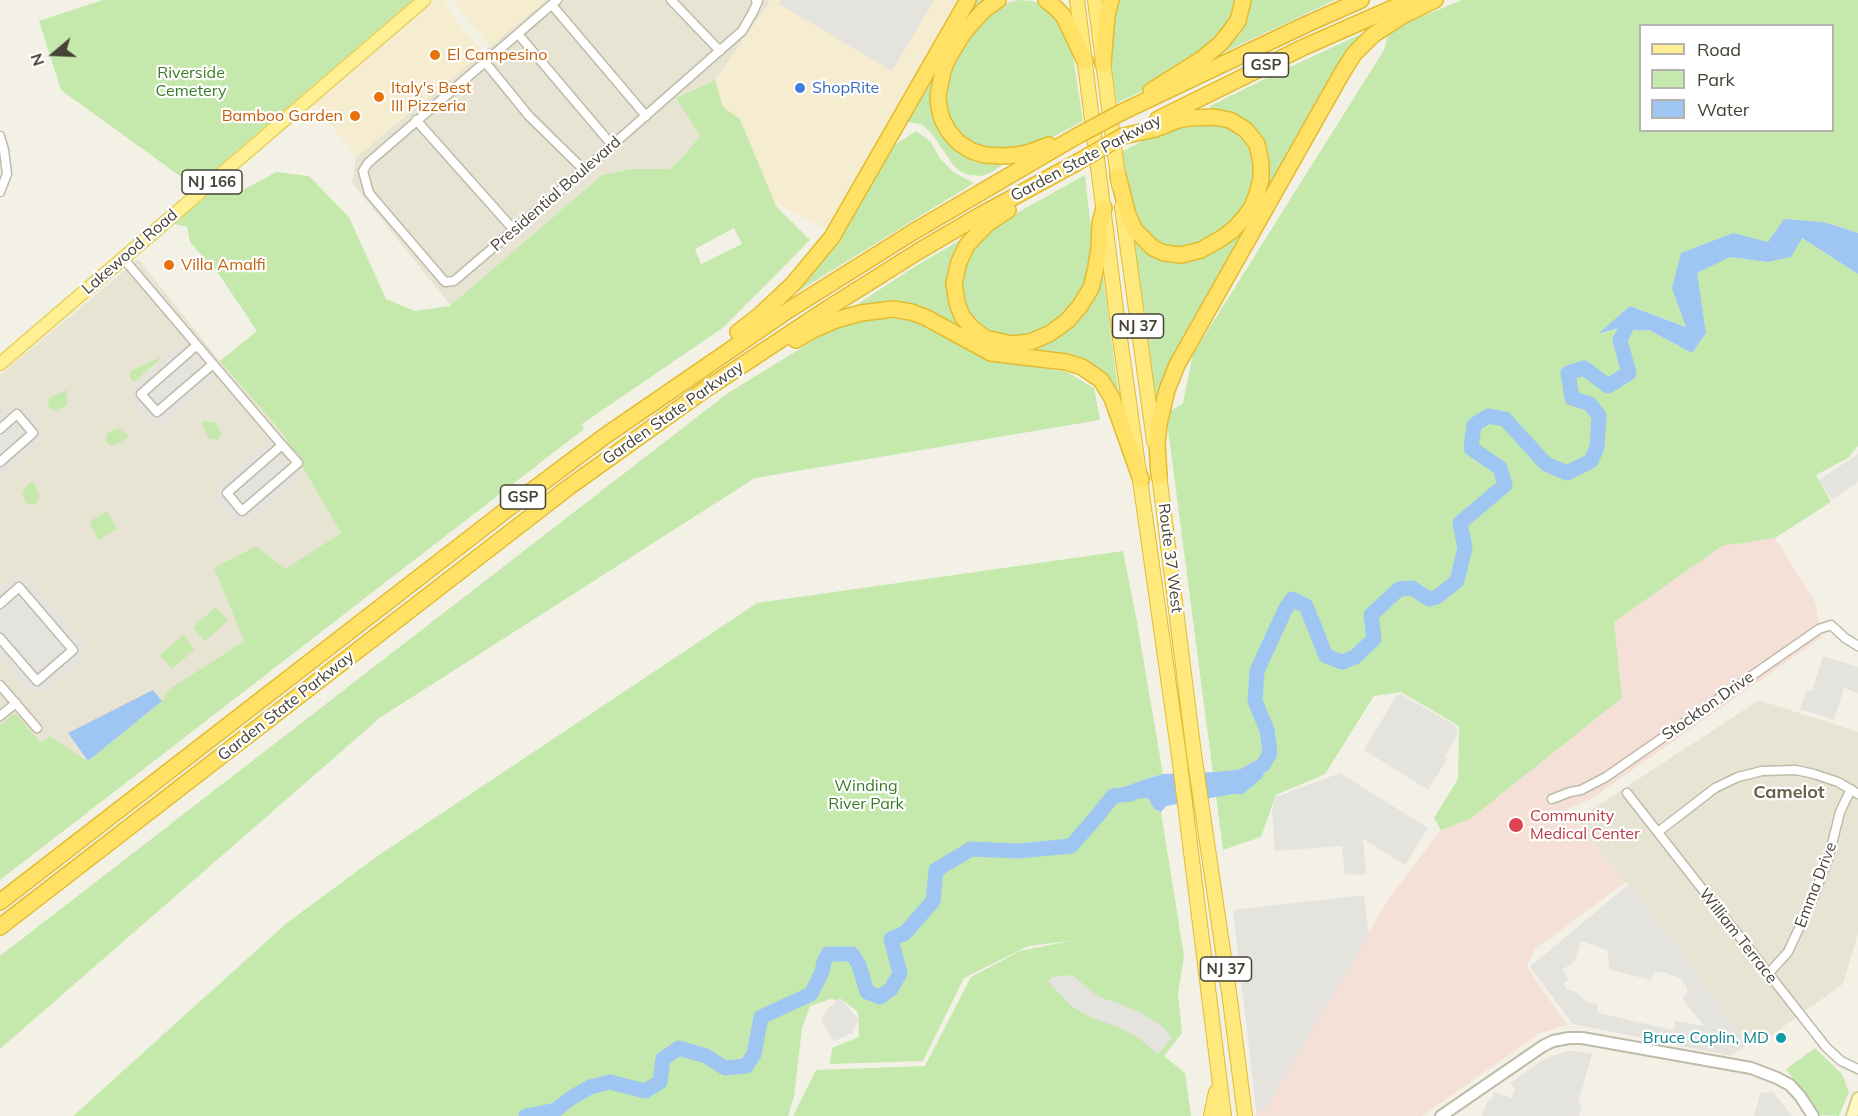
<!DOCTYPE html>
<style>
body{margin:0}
#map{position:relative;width:1858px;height:1116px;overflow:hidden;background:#f3f1e6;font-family:Mulish,sans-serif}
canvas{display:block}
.legend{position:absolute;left:1639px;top:24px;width:195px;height:108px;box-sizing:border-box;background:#fff;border:2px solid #b5b3ae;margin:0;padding:8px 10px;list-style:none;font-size:18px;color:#464235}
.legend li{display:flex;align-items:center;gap:12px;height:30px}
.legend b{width:30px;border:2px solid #b5b3ae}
.north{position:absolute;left:24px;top:24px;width:60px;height:60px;-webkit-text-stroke:4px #fff;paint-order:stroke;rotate:251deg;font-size:16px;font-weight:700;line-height:24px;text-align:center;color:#464235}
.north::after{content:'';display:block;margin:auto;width:21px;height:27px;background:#464235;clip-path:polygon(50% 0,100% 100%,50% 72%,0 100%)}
</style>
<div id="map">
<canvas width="1858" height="1116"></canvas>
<ul class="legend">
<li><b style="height:8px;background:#fff093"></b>Road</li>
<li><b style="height:16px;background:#c5e9ad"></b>Park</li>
<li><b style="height:16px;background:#9fc5f3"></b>Water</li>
</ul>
<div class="north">N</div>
</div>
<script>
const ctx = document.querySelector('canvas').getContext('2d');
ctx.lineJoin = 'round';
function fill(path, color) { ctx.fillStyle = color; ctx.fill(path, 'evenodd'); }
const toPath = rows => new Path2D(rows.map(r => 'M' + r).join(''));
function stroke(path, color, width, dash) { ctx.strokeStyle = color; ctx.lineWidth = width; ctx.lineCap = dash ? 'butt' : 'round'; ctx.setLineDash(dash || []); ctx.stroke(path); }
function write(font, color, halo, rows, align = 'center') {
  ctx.font = font + ' Mulish,sans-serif'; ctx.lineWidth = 4.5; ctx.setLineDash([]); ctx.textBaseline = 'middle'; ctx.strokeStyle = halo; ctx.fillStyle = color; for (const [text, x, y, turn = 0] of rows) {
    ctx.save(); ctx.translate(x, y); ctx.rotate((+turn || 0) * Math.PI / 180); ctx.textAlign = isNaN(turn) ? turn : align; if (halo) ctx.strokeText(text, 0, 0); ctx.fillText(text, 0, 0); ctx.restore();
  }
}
fill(toPath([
 [546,0,768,0,770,2,715,80,676,98,700,136,681,159,669,169,631,169,602,175,451,306,352,183,356,157],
 [138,259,220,361,283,434,341,533,285,569,244,641,168,690,162,701,88,761,50,736,41,743,0,725,0,375],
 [1759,700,1858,732,1858,934,1843,984,1759,1044,1748,1044,1630,883,1625,883,1576,820]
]), '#e8e4d3');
fill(toPath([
 [435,0,444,0,459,24,483,52,356,157,315,104],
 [454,0,546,0,490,46,467,19],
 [768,0,962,0,829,231,774,202,740,119,723,107,715,80,770,3]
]), '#f6ecd0');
fill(toPath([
 [1775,538,1815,602,1822,637,1591,799,1567,809,1625,883,1535,949,1527,966,1543,991,1568,1025,1540,1033,1422,1116,1254,1116,1392,894,1441,830,1470,819,1622,698,1613,622,1722,546]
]), '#f5e0d8');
fill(toPath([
 [103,0,414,0,195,187,61,90,39,21],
 [973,0,989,0,975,13,933,107,982,161,1005,163,992,172,982,176,969,175,961,172,954,166,932,134,923,125,905,121],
 [1017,0,1033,1,1049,8,1070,36,1083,121,1039,144,1014,151,973,146,951,128,943,102,948,73,973,29,1001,5],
 [1116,0,1238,0,1236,12,1223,35,1152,86,1117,103,1109,53],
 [1247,0,1335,0,1212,58],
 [1462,0,1858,0,1858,233,1824,222,1768,242,1681,254,1687,327,1630,306,1600,334,1636,323,1692,353,1706,333,1696,273,1730,257,1767,262,1802,238,1858,274,1858,446,1848,458,1816,475,1831,502,1775,538,1722,546,1614,622,1622,698,1470,819,1441,830,1434,818,1458,779,1459,726,1401,692,1374,696,1325,774,1276,795,1261,837,1223,850,1166,414,1183,403,1193,354,1384,50,1389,30],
 [1640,26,1832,26,1832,130,1640,130],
 [1378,26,1166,373,1156,399,1154,399,1132,233,1160,256,1242,227,1265,153,1212,111,1210,106,1279,72],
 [715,80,723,107,740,119,776,206,810,240,724,327,582,424,584,429,0,880,0,725,15,713,41,743,50,736,88,761,162,701,168,690,244,641,214,568,256,546,285,569,341,533,283,434,220,361,257,331,220,276,190,242,187,227,174,224,226,180,234,195,276,172,309,176,349,217,386,299,415,311,450,306,602,175,631,169,669,169,681,159,700,136,676,98],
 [734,228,742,244,701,264,695,249],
 [1219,122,1239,131,1254,152,1254,191,1235,222,1193,248,1164,248,1143,235,1129,206,1121,152,1168,128],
 [916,131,931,142,939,157,953,172,974,183,789,297,890,148],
 [1085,175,1094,257,1076,303,1059,321,1033,336,1009,339,985,332,970,316,961,299,961,277,969,254,985,234,1013,215],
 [967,236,955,260,964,325,1033,346,1102,274,1103,275,1120,404,1107,383,1011,352,928,314,850,309,911,269],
 [873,317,916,321,984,359,1067,372,1094,388,1100,420,755,478,381,717,0,1049,0,956,728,393,829,331],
 [159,358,160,359,134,382,130,378,131,371],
 [67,390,67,405,54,411,48,407,49,398],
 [204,421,216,423,221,433,218,440,208,438,202,424],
 [118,428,128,435,128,438,112,446,105,441,107,433],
 [30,482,34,483,40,496,35,505,27,504,22,493],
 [107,511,117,529,99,540,89,522],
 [1123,551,1137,622,1163,774,1146,779,1112,800,1148,798,1154,809,1161,812,1184,956,1178,994,1182,1033,1164,1056,1185,1073,1191,1116,793,1116,816,1070,925,1066,971,977,1020,951,1070,941,1028,946,964,978,923,1061,830,1064,832,1048,859,1037,858,1012,844,1001,831,999,810,1006,802,1028,794,1097,788,1116,73,1116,288,922,379,855,757,603],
 [216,607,228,621,205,641,193,627],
 [183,635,195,649,172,669,160,655],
 [1815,1048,1842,1074,1849,1092,1839,1116,1819,1115,1786,1069]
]), '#c5e9ad');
fill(toPath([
 [781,0,934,0,892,71,779,4],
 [184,342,215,378,161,425,156,420,150,424,129,399,134,394,130,389],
 [13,404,17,409,23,404,40,425,35,429,43,440,0,477,0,414],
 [269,441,300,477,246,524,241,518,236,523,214,498,220,493,215,488],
 [1858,454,1858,482,1832,500,1819,480],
 [16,575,20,581,26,576,85,646,80,651,84,657,41,694,36,688,31,693,0,657,0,589],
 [1823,656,1858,667,1858,693,1844,688,1834,720,1800,709,1806,691,1812,691],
 [1401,694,1456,726,1458,734,1445,756,1448,758,1428,790,1364,750,1397,695],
 [1340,773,1428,828,1405,865,1363,839,1366,874,1345,875,1342,846,1275,851,1272,811,1276,797],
 [1630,883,1748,1044,1731,1056,1573,1024,1530,967],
 [1582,941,1607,950,1609,962,1608,969,1650,980,1654,973,1664,972,1679,978,1686,985,1688,992,1682,998,1704,1026,1675,1021,1673,1030,1598,1013,1598,1004,1587,1002,1576,992,1567,989,1563,984,1569,979,1562,970,1575,961,1580,943],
 [1364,895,1369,935,1264,1111,1256,1110,1233,910],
 [1072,975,1099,997,1121,1004,1141,1013,1163,1027,1172,1038,1158,1054,1140,1039,1120,1028,1088,1016,1070,1005,1048,981,1053,977],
 [840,997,858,1019,853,1033,834,1041,821,1021,825,1012],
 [1567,1051,1575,1051,1592,1054,1578,1103,1582,1104,1579,1116,1482,1116,1488,1099,1491,1100,1494,1092,1512,1098,1515,1089,1510,1083,1546,1058],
 [1773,1092,1792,1116,1754,1116,1760,1093]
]), '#e4e3de');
fill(toPath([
 [1784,219,1824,222,1858,233,1858,274,1802,238,1791,257,1767,262,1730,257,1697,273,1706,333,1692,353,1636,323,1598,334,1630,306,1686,327,1672,288,1681,253,1733,233,1768,242],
 [153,690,162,701,88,761,68,733],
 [1258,762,1266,767,1262,778,1243,794,1233,794,1166,806,1161,812,1154,809,1148,798,1112,801,1113,791,1146,779,1163,774,1217,772,1243,769]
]), '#9fc5f3');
stroke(toPath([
 [1245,775,1263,765,1270,753,1267,730,1255,701,1257,671,1285,610,1292,599,1306,606,1326,656,1342,662,1355,657,1374,639,1371,615,1399,589,1412,588,1429,599,1437,597,1457,581,1465,548,1460,523,1505,485,1500,468,1471,448,1474,425,1488,416,1505,419,1546,464,1567,473,1591,461,1597,447,1599,416,1590,404,1572,398,1568,373,1584,368,1608,386,1629,373,1620,340,1629,322,1644,323],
 [526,1116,556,1110,571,1098,590,1087,610,1082,645,1091,660,1082,663,1059,679,1048,706,1056,725,1068,746,1066,754,1054,761,1017,811,994,822,972,824,962,828,954,852,954,859,965,867,992,880,997,891,989,900,973,891,939,905,933,933,901,936,870,971,849,1018,851,1071,846,1098,815,1113,796,1131,794]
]), '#9fc5f3', 15);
const minor = toPath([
 [557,0,368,163,363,171,369,193,445,282,454,281,584,170,742,31,753,12,758,1,756,0],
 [671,0,720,51],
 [552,5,646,116],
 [518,34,612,145],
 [485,62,529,116,584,170],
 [416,120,514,230],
 [0,136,4,150,7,174,0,192],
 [123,258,213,364,282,445,298,463,242,511,227,493,282,445],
 [197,345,141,394,157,412,213,364],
 [0,429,17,414,33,433,0,462],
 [0,604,19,587,73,650,37,681,0,638],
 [0,685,37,728],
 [0,716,16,703],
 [1627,793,1826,1047,1841,1061,1858,1069],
 [1552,799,1570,792,1581,790,1606,777,1819,629,1831,625,1845,638,1858,646],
 [1658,832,1715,788,1738,777,1762,771,1796,770,1814,774,1838,782,1858,794],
 [1768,974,1788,952,1813,898,1829,856,1840,812,1851,789]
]);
const tertiary = toPath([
 [1441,1116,1543,1046,1553,1041,1569,1038,1582,1038,1751,1068,1777,1078,1790,1085,1800,1096,1813,1116]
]);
const secondary = toPath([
 [1852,1116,1858,1098]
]);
const primary = toPath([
 [0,364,424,0]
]);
const trunk = toPath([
 [1077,0,1116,310,1179,756,1224,1116],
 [1095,0,1119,185],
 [1122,207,1154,441],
 [1158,466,1194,754,1229,992,1245,1116],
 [1211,1116,1216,1092]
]);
const motorway = toPath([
 [998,0,984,10,964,32,947,60,943,71,938,95,939,107,942,119,949,132,959,143,972,151,985,155,1002,156,1017,155,1030,152,1049,145],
 [1046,0,1057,9,1064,17,1085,61],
 [1103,64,1107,15,1111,0],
 [1151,91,1203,58,1221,43,1238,21,1243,0],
 [1122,112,1305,25,1361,0],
 [1158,119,1304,47,1411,0],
 [1118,176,1128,215,1135,230,1153,248,1164,253,1181,255,1201,250,1222,238,1234,229,1244,218,1252,207,1257,194,1261,179,1261,163,1257,144,1246,130,1230,120,1214,117,1189,118,1178,120,1155,129,1123,136],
 [1008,210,987,224,967,245,959,262,954,283,957,303,962,316,971,327,985,338,1012,344,1030,342,1049,334,1067,321,1080,306,1091,288,1095,272,1099,249,1100,223,1104,208],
 [738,332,760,315,793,284,832,237,968,0],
 [796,340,811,331,836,320,861,313,893,309,911,312,925,317,991,353,1066,362,1082,367,1101,380,1112,398,1141,480],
 [1159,476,1157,444,1159,424,1167,390,1177,365,1342,73,1354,54,1373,35,1402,16,1435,0],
 [0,902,510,507,605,436,784,313,913,232,1077,136],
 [0,927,569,487,703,391,830,307,919,251,977,217,1076,163]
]);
stroke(minor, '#bfbba8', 11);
stroke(tertiary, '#bfbba8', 14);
stroke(secondary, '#d5cd94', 14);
stroke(primary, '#e8d25f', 15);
stroke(trunk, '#e3bb30', 16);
stroke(motorway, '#e3bb30', 18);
stroke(minor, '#fff', 8);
stroke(tertiary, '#fff', 10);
stroke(secondary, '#fff9c4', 10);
stroke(primary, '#fff093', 12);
stroke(trunk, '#ffe97c', 14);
stroke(motorway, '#ffe265', 15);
const motorwayBridge = toPath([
 [1077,136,1122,112],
 [1076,163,1123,136]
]);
stroke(motorwayBridge, '#e3bb30', 18, []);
stroke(motorwayBridge, '#ffe265', 15);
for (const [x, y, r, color] of [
 [435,55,6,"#e8710a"],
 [800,88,6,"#3f7fe0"],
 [379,97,6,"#e8710a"],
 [355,116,6,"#e8710a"],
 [169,265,6,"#e8710a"],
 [1516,825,8,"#e0444e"],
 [1781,1038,6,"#0f9aa8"]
]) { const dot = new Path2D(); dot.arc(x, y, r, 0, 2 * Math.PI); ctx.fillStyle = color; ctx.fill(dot); stroke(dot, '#fff', 2); }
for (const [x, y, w] of [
 [1266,65,45],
 [212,182,60],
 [1138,326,51],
 [523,497,45],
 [1226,969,51]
]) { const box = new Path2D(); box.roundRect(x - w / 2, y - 12, w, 24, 4.5); ctx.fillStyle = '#fff'; ctx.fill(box); stroke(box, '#464235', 1.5); }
write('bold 15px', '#464235', null, [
 ["GSP",1266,65],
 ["NJ 166",212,182],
 ["NJ 37",1138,326],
 ["GSP",523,497],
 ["NJ 37",1226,969]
]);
write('16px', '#c56008', '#fff', [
 ["El Campesino",447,55],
 ["Italy's Best",391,88],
 ["III Pizzeria",391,106],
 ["Bamboo Garden",343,116,"right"],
 ["Villa Amalfi",181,265]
], 'left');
write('16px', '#3a7a26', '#fff', [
 ["Riverside",191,73],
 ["Cemetery",191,91],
 ["Winding",866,786],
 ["River Park",866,804]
]);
write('16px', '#366cbe', '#fff', [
 ["ShopRite",812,88]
], 'left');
write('16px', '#464235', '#fff', [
 ["Garden State Parkway",1086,158,-28],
 ["Presidential Boulevard",556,194,-41],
 ["Lakewood Road",130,252,-41],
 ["Garden State Parkway",673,413,-35],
 ["Route 37 West",1170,558,83],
 ["Garden State Parkway",286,706,-38],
 ["Stockton Drive",1708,706,-35],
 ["Emma Drive",1816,885,-69],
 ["William Terrace",1738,936,52]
]);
write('16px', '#be3a42', '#fff', [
 ["Community",1530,816],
 ["Medical Center",1530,834]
], 'left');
write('16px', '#0d838f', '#fff', [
 ["Bruce Coplin, MD",1769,1038]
], 'right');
write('bold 18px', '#69624c', '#fff', [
 ["Camelot",1789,793]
]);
</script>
